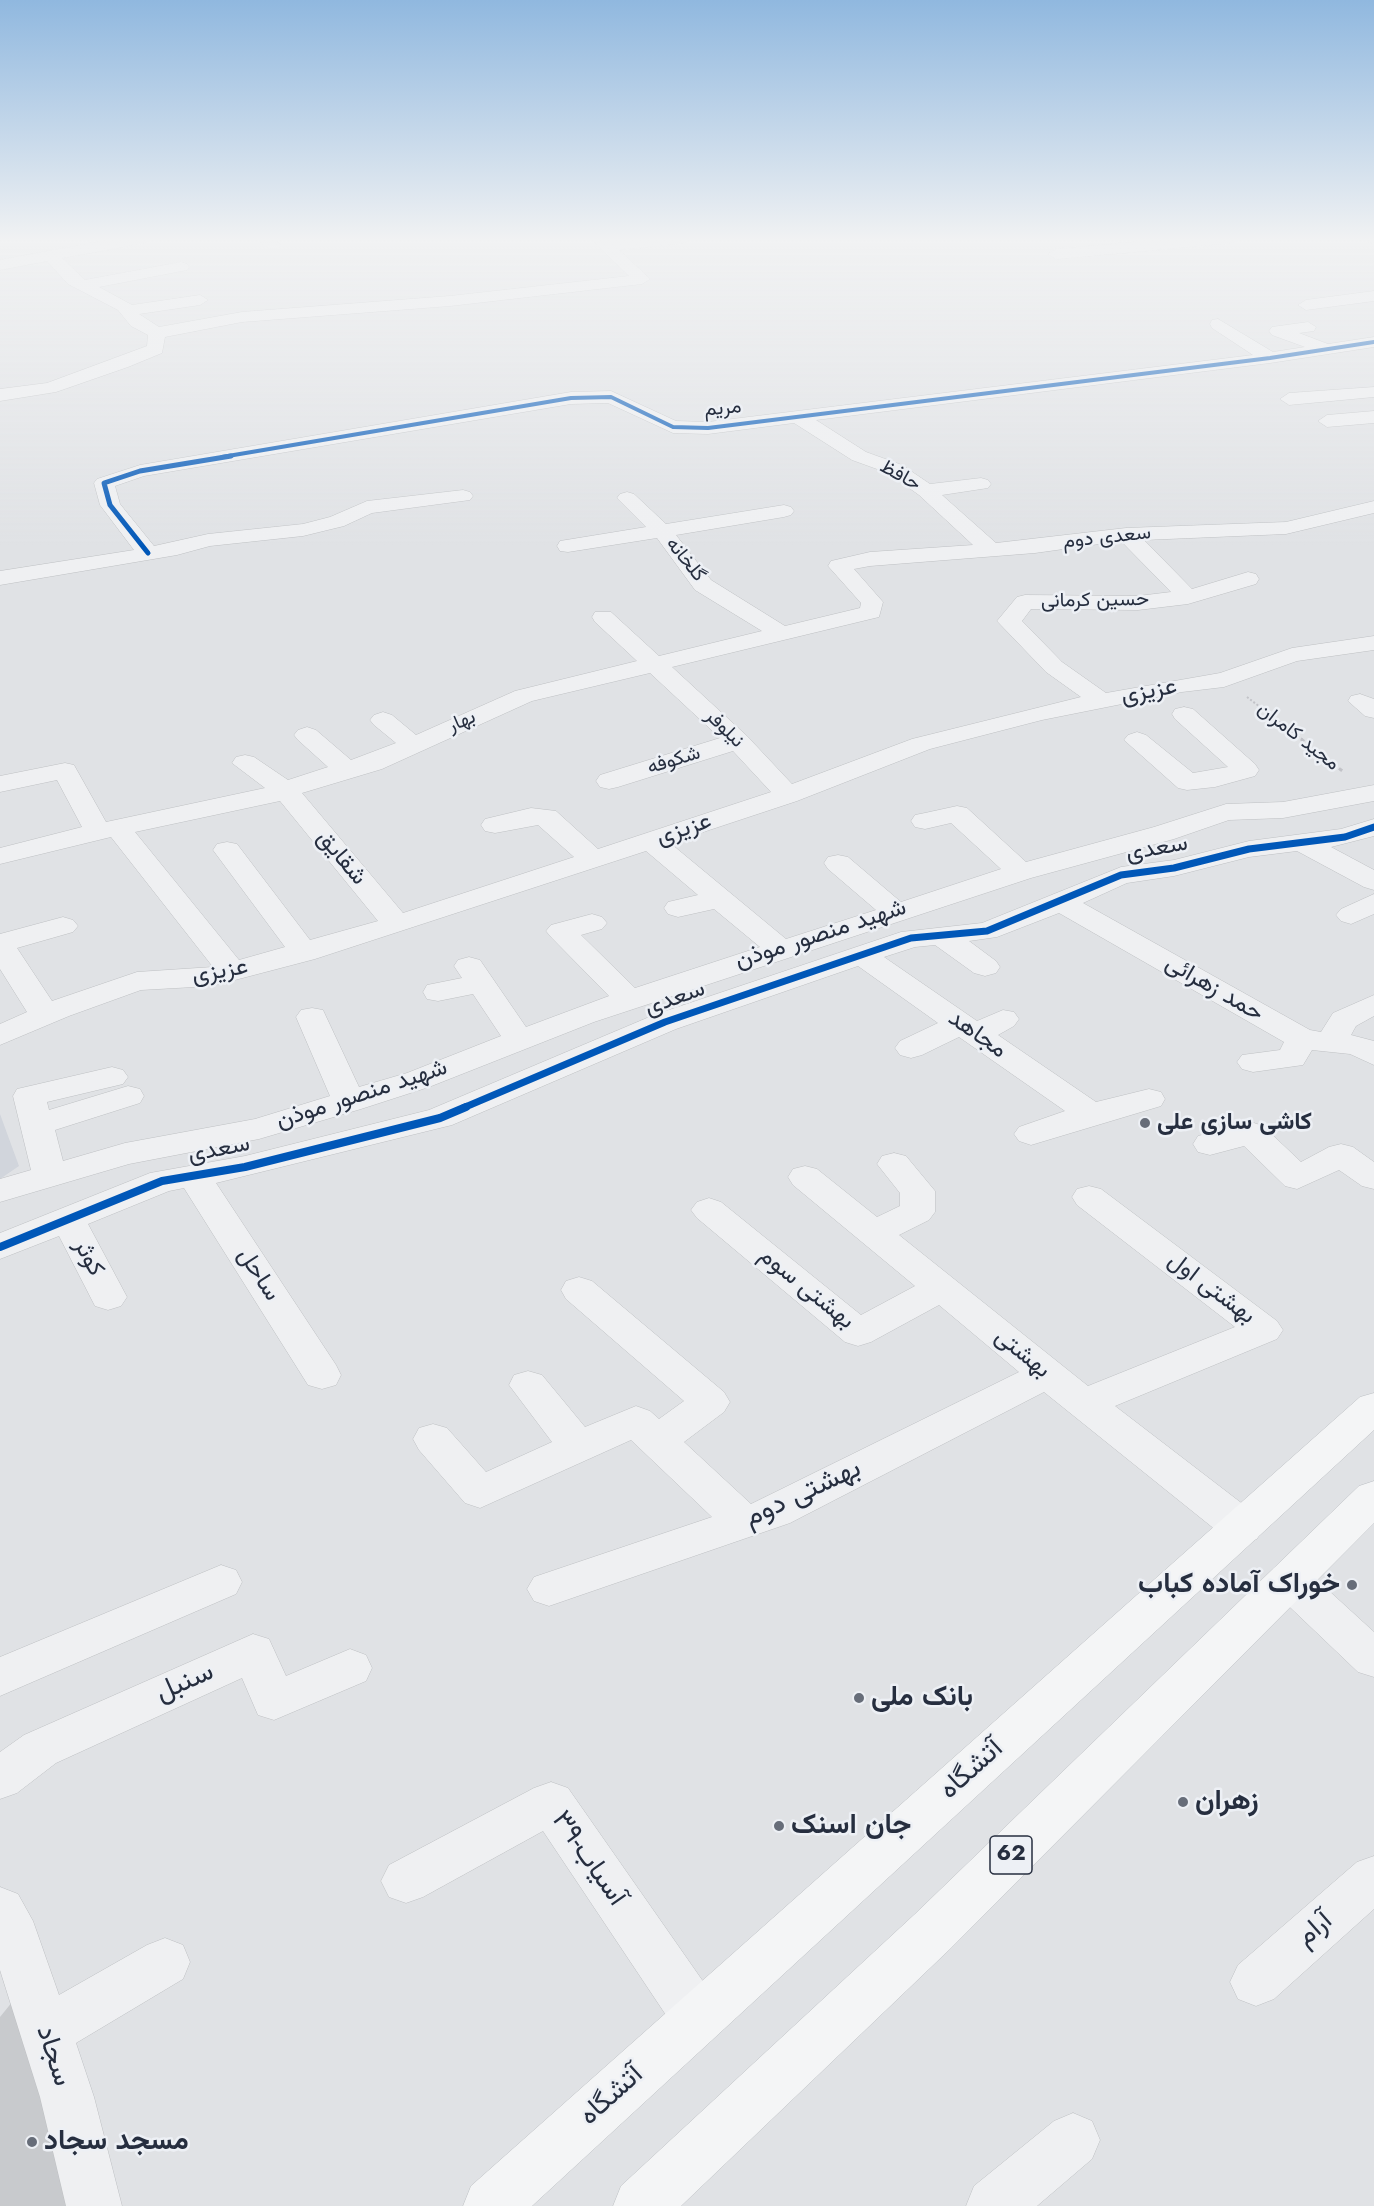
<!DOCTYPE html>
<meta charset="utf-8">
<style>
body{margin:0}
canvas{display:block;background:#e0e2e5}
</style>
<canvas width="1374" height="2206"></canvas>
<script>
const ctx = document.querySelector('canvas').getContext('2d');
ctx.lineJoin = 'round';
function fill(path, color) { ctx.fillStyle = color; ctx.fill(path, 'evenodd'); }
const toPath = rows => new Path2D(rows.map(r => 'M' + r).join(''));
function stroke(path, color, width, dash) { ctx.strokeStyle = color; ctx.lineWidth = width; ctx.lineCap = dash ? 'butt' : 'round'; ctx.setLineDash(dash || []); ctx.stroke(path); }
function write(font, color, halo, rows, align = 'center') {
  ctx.font = font + ' Jost,Vazirmatn,sans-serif'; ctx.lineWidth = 5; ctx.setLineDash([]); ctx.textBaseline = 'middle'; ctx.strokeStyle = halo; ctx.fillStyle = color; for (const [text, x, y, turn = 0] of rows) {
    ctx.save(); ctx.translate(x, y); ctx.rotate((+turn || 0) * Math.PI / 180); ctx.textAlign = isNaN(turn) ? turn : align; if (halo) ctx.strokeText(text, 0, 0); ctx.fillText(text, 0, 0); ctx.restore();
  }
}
fill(toPath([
 [0,1114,19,1166,0,1179]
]), '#d1d5dc');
fill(toPath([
 [17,1996,70,2206,0,2206,0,2017]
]), '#c8cacd');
const minor = toPath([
 [119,238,152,238,145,243,62,258,85,280,181,262,187,264,189,267,187,270,99,287,132,305,200,295,208,300,200,305,139,314,159,327,242,312,450,296,629,276,590,238,606,238,610,242,643,238,692,238,685,243,619,250,650,279,642,284,450,306,242,322,165,337,162,353,128,367,56,392,0,401,0,389,47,383,147,346,148,335,131,326,118,310,68,284,47,261,0,270,0,260,119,238],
 [255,238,273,238,281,245,278,248,268,248,255,238],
 [1180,238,1240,238,1233,243,1056,259,1048,254,1056,249,1180,238],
 [1365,238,1374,238,1374,244,1367,241,1365,238],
 [1374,291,1374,301,1306,310,1298,305,1306,300,1374,291],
 [1218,319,1273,352,1305,347,1272,335,1269,331,1272,327,1308,322,1316,327,1314,331,1299,333,1328,344,1374,337,1374,347,1270,363,816,420,866,452,902,465,930,484,981,478,988,480,991,484,988,488,942,495,996,543,1126,528,1286,522,1374,501,1374,513,1286,534,1144,540,1192,589,1248,572,1256,574,1259,579,1256,584,1188,604,1138,610,1031,609,1022,621,1062,662,1106,693,1220,673,1292,648,1374,636,1374,650,1297,661,1224,687,1182,692,1042,720,930,749,797,801,670,843,786,939,876,910,828,869,824,863,828,857,838,855,848,857,901,902,1001,869,951,823,925,829,915,827,911,821,915,815,925,813,957,806,967,808,1026,862,1154,827,1226,804,1283,802,1374,785,1374,801,1283,818,1229,820,1174,839,1031,878,594,1022,429,1087,361,1109,259,1139,129,1164,0,1202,0,1179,31,1170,13,1096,17,1089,112,1067,123,1070,128,1077,123,1084,47,1102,49,1110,128,1086,140,1089,144,1096,140,1103,55,1130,63,1161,125,1143,255,1119,330,1096,296,1017,301,1010,312,1008,323,1010,359,1087,407,1073,501,1036,473,994,438,1001,427,999,423,992,427,985,462,978,454,966,458,960,469,957,480,960,526,1027,609,996,551,937,546,931,551,925,592,914,602,917,607,923,602,929,581,935,635,988,760,947,714,909,678,917,668,914,664,908,668,902,698,895,646,851,315,959,212,986,141,990,69,1016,0,1045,0,1024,27,1012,0,969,0,934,63,917,73,920,78,926,73,932,17,948,52,1001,137,972,213,967,111,837,0,864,0,848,82,827,57,780,0,792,0,776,65,763,74,765,106,822,265,788,232,763,236,757,245,755,254,757,288,780,328,767,298,740,294,735,298,730,307,727,316,730,351,760,396,743,374,725,370,720,374,715,383,712,392,715,416,735,515,691,637,661,595,622,592,617,595,612,611,612,659,656,762,631,695,590,657,538,568,552,560,551,557,546,560,541,646,527,617,498,620,494,627,492,634,494,666,524,784,505,791,507,794,511,791,515,784,517,676,535,711,580,785,626,860,608,861,603,828,566,831,561,870,552,973,545,919,495,888,473,852,460,794,423,708,434,673,433,608,403,571,404,144,476,115,486,120,504,154,546,208,534,303,524,330,517,367,501,463,490,470,492,473,496,470,500,372,513,344,526,303,536,210,546,177,555,0,585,0,571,134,550,100,505,94,483,97,479,140,465,571,392,611,391,676,421,708,422,1253,355,1212,328,1210,324,1212,320,1218,319],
 [1121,541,1171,592,1138,596,1025,595,1017,597,997,621,1046,672,1081,697,912,739,792,784,747,736,672,667,879,617,883,602,854,569,870,566,1035,553,1121,541],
 [650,673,720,738,600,775,596,781,600,787,609,789,618,787,733,751,771,792,598,849,556,811,531,808,485,819,481,825,485,831,495,833,538,825,574,857,403,913,302,793,382,769,532,701,650,673],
 [280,801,378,921,310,940,237,844,227,842,217,844,213,850,285,947,239,960,135,832,280,801],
 [1374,387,1374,397,1289,405,1280,399,1289,393,1374,387],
 [1374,411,1374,423,1327,427,1318,421,1327,415,1374,411],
 [1360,694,1374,699,1374,718,1365,716,1348,701,1351,696,1360,694],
 [1184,707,1193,709,1255,764,1259,770,1255,776,1215,787,1187,790,1178,788,1124,740,1128,735,1137,732,1146,735,1193,773,1228,767,1175,719,1172,714,1175,709,1184,707],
 [1374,819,1374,836,1331,847,1374,870,1374,890,1364,887,1297,851,1249,857,1174,876,1127,883,1083,903,1310,1030,1321,1032,1333,1013,1374,995,1374,1016,1356,1026,1351,1035,1374,1041,1374,1065,1350,1054,1312,1050,1303,1065,1253,1072,1242,1069,1237,1062,1242,1055,1280,1050,1284,1042,1059,913,997,937,969,941,996,961,1000,967,996,973,985,976,974,973,935,945,915,947,884,957,977,1021,1003,1010,1014,1012,1019,1019,1014,1026,998,1035,1096,1102,1149,1089,1161,1092,1165,1099,1161,1106,1031,1145,1019,1141,1014,1134,1019,1127,1065,1111,959,1037,922,1055,911,1058,900,1055,895,1048,900,1041,938,1023,858,966,676,1029,452,1125,216,1183,336,1365,341,1375,336,1385,322,1389,308,1385,184,1188,169,1191,88,1224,127,1297,121,1306,108,1310,95,1306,59,1236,0,1259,0,1233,150,1173,245,1156,429,1110,654,1015,901,932,982,923,1121,867,1174,860,1249,841,1341,829,1374,819],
 [1374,894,1374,914,1351,924,1341,921,1336,915,1341,909,1374,894],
 [1251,1122,1263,1126,1301,1162,1329,1147,1341,1144,1353,1147,1374,1162,1374,1189,1362,1186,1339,1170,1297,1189,1285,1186,1244,1146,1210,1155,1198,1152,1193,1144,1198,1136,1251,1122],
 [894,1153,906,1156,935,1191,935,1212,929,1220,899,1235,1088,1386,1235,1327,1077,1205,1072,1197,1077,1189,1089,1186,1101,1189,1277,1321,1283,1330,1277,1339,1115,1406,1257,1515,1263,1527,1257,1539,1242,1543,1227,1539,1044,1392,790,1523,549,1606,534,1601,527,1589,534,1577,712,1517,631,1440,480,1508,465,1503,419,1450,413,1439,419,1428,433,1424,447,1428,486,1472,552,1442,509,1385,514,1375,528,1371,542,1375,585,1427,636,1406,650,1411,659,1419,684,1401,566,1299,561,1290,566,1281,579,1277,592,1281,724,1392,730,1402,724,1412,684,1442,751,1504,1019,1372,939,1305,871,1342,858,1346,845,1342,697,1218,691,1210,697,1202,709,1198,721,1202,861,1315,915,1286,793,1185,788,1177,793,1169,805,1166,817,1169,877,1217,900,1206,900,1193,877,1164,882,1156,894,1153],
 [1289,1563,1304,1568,1374,1632,1374,1677,1358,1672,1274,1592,1268,1580,1274,1568,1289,1563],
 [221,1565,236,1570,242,1582,236,1594,0,1696,0,1657,221,1565],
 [253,1634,269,1639,286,1676,350,1649,366,1655,372,1668,366,1681,274,1720,258,1715,242,1678,56,1763,17,1793,0,1799,0,1752,24,1735,253,1634],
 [551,1782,568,1788,716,2000,724,2018,716,2036,698,2043,680,2036,543,1831,423,1897,406,1903,389,1897,381,1881,389,1865,534,1788,551,1782],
 [1374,1856,1374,1909,1274,1999,1256,2006,1238,1999,1230,1982,1238,1965,1357,1862,1374,1856],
 [0,1887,18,1894,33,1921,59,1995,147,1945,165,1938,183,1945,190,1962,183,1979,76,2043,94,2097,122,2206,66,2206,40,2097,0,1970,0,1887],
 [1073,2113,1092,2121,1100,2140,1092,2159,1037,2206,966,2206,974,2186,1054,2121,1073,2113]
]);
const major = toPath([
 [1374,1393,1374,1430,532,2206,463,2206,471,2186,1360,1397,1374,1393],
 [1374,1481,1374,1523,951,1948,681,2206,613,2206,621,2186,915,1914,1359,1486,1374,1481]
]);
stroke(minor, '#bec0c3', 1);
stroke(major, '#bcbfc3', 1);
stroke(toPath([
 [1247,697,1303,740]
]), '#c2c3c8', 2, [2, 2]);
stroke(toPath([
 [1301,739,1345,773]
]), '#c2c3c8', 3, [4, 4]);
fill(minor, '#eff0f2');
fill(major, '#f4f5f6');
stroke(toPath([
 [222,457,571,398,611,397,673,427,708,428,1270,358,1374,342]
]), '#0057b8', 4);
stroke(toPath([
 [148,553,110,505,104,483,140,471,231,456]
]), '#0057b8', 5);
stroke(toPath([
 [463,1108,665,1022,911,938,987,931,1121,875,1174,868,1249,849,1345,837,1374,827]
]), '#0057b8', 7);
stroke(toPath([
 [0,1247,162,1181,245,1167,440,1118,466,1107]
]), '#0057b8', 8);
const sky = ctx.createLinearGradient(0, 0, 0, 547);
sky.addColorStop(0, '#90b8df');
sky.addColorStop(0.44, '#f1f2f3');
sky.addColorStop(1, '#f1f2f300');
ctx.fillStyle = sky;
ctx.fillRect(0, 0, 1374, 547);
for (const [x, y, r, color] of [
 [1145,1123,6,"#676d79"],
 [1352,1585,6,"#676d79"],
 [859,1698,6,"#676d79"],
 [1183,1802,6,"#676d79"],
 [779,1826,6,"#676d79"],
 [32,2142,6,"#676d79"]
]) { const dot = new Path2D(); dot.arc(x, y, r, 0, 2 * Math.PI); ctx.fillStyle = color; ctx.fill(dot); stroke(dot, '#edf0f5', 2); }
write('20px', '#262e3f', '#edf0f5', [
 ["مریم",723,409,-5],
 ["حافظ",900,476,29],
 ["سعدی دوم",1107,538,-6],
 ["گلخانه",685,560,51],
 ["حسین کرمانی",1095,601,-1],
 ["بهار",462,722,-23],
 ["نیلوفر",724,729,44],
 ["مجید کامران",1298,737,38],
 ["شکوفه",674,761,-17]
]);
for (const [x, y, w] of [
 [1011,1855,42]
]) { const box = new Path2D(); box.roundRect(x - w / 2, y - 19, w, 38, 4.5); ctx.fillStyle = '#edf0f5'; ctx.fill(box); stroke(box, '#262e3f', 1.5); }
write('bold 22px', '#262e3f', null, [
 ["62",1011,1855]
]);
write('24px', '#262e3f', '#edf0f5', [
 ["عزیزی",1149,692,-11],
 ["عزیزی",684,830,-19],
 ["سعدی",1157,849,-10],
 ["شقایق",341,858,50],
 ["شهید منصور موذن",821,935,-18],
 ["عزیزی",220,972,-10],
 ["حمد زهرائی",1214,989,30],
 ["سعدی",675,999,-20],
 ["مجاهد",977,1035,35],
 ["شهید منصور موذن",362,1095,-18],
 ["سعدی",219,1150,-11],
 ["کوثر",88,1258,62],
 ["ساحل",258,1275,57],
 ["بهشتی سوم",806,1289,39],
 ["بهشتی اول",1211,1289,37],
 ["بهشتی",1022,1354,39]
]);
write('bold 24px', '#262e3f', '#edf0f5', [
 ["کاشی سازی علی",1157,1123]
], 'left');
write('28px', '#262e3f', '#edf0f5', [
 ["بهشتی دوم",803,1494,-25],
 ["سنبل",185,1683,-24],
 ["آتشگاه",972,1770,-42],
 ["۳۹-آسیاب",588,1859,55],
 ["آرام",1315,1930,-41],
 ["سجاد",53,2056,72],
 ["آتشگاه",612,2096,-42]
]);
write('bold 28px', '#262e3f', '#edf0f5', [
 ["خوراک آماده کباب",1340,1585,"right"],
 ["بانک ملی",871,1698],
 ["زهران",1195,1802],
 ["جان اسنک",791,1826],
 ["مسجد سجاد",44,2142]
], 'left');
</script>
